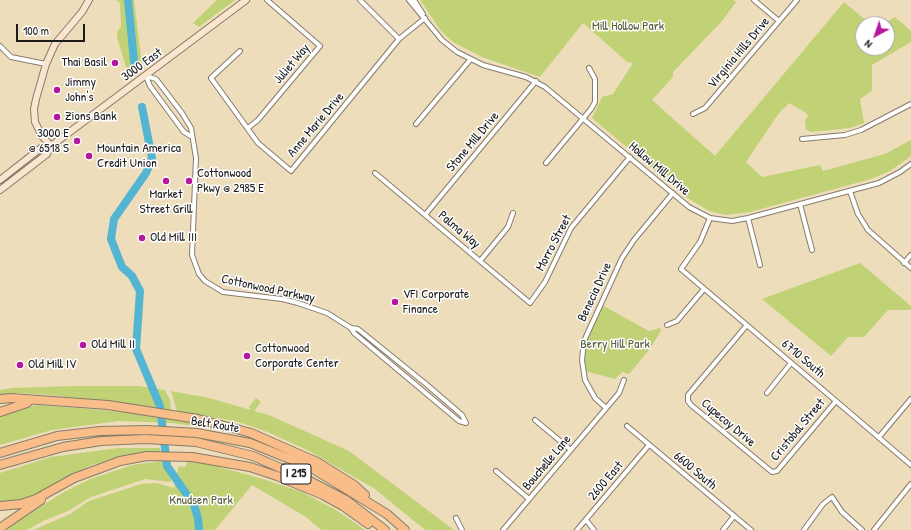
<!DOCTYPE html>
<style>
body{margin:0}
#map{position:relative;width:911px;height:530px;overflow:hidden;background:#eeddba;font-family:"Patrick Hand",sans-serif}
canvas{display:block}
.north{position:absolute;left:855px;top:16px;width:40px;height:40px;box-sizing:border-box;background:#fff;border:1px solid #a4a4a4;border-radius:50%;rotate:220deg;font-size:11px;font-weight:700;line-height:16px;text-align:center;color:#1c1c1c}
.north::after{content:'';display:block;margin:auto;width:14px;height:18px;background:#b5179e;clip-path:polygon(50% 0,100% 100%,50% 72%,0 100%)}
.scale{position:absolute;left:16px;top:24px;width:69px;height:18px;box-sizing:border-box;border:2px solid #1c1c1c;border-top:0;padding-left:5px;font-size:12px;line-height:14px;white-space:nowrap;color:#1c1c1c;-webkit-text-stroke:3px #fff;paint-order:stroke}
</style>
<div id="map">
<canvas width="911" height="530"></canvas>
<div class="north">N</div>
<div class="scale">100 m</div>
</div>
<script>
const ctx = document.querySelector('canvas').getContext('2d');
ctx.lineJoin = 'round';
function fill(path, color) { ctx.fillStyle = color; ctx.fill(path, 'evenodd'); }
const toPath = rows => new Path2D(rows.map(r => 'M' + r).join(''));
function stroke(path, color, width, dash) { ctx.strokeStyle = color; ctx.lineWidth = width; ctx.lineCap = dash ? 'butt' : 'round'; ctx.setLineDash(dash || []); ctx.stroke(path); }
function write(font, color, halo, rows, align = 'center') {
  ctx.font = font + ' "Patrick Hand",sans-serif'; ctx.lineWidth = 3; ctx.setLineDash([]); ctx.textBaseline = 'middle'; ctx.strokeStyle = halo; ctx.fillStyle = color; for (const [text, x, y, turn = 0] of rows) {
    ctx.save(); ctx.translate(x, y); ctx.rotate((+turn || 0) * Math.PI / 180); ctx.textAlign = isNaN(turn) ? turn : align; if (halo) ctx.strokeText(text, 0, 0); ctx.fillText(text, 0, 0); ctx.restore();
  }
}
fill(toPath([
 [116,0,134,0,141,57,143,62,140,68,132,73,129,74,126,67,117,37,117,32,121,26,120,3],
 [217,0,235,0,199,27,193,23],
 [420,0,733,0,736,2,723,20,673,72,673,77,652,100,715,156,844,2,870,24,863,24,863,48,887,48,887,24,882,24,895,17,911,31,911,42,872,65,872,91,860,99,864,123,850,128,811,132,806,129,805,120,808,116,805,112,789,103,779,113,746,162,762,177,820,165,823,171,885,154,911,140,911,156,890,171,871,179,750,212,726,215,709,211,686,197,592,118,602,97,613,94,633,63,627,62,583,23,540,77,482,57,453,42,441,31],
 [860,263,911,306,911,310,888,310,864,337,848,337,831,356,762,299],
 [602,305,649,331,660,328,661,331,649,350,629,374,622,372,615,379,585,371,584,364,586,342],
 [73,386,139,386,165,390,170,400,171,410,51,395,17,393,0,395,0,390,12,388],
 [171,391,209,398,251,410,249,407,256,398,261,402,254,411,269,415,349,451,454,530,425,530,375,489,307,450,270,433,239,422,177,411],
 [36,405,126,412,187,422,232,432,173,423,119,421,52,430,0,445,0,415],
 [118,448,160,448,160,452,124,457,92,465,62,480,30,499,0,504,0,473,51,457],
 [164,461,172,475,171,482,145,479,91,497,68,511,43,521,27,530,3,530,64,492,90,479,132,465],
 [188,461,212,465,260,478,302,492,336,510,365,530,321,530,306,517,252,485,215,530,33,530,70,514,89,501,141,484,157,483,174,488,179,466,185,467]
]), '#c0d275');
stroke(toPath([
 [128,0,135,71],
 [142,107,152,158,146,173,114,219,111,239,122,267,132,276,140,291,136,349,160,406,167,466,194,505,198,518,199,530]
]), '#53b5d2', 8);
const street = toPath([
 [360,0,399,39],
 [409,0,442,40,457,52,483,65,526,77,545,87,689,207,710,218,732,221,748,218,879,183,900,172,911,164],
 [414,0,423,14],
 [754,0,779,21],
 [0,46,11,57,46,64],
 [240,51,211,78,258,143,291,171,399,39,425,18],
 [146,76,156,79,182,113,191,128,196,158,192,255,199,274,205,281,223,292,282,299,298,303,327,313,351,328,354,333,459,421,466,423],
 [146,76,150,86,184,132,192,137],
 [693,114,705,108,797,0],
 [416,124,470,60],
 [248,128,258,120,320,46,267,0],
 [802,139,845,135,861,130,911,104],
 [546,163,591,109,595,102,595,79,589,68],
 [375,173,530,303,545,282,571,228,630,157],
 [850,191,858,214,868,230,911,268],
 [800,204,812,250],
 [425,215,536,81],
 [710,218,700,242,681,269,911,465],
 [748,218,760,265],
 [480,261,508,227,513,213],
 [904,263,911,255],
 [667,325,677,321,704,289],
 [747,325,688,395,688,401,691,405,772,472,777,471,836,401],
 [351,328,358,329,426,384,462,415,466,423],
 [767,393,791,363],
 [606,408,595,398,585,380,582,360,584,341,622,258,634,240,673,193],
 [535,420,571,450],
 [627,426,751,530],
 [879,437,911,399],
 [496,471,529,499],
 [456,518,462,530],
 [586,520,594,530],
 [503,530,619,393,624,380],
 [577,530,649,445],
 [723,530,734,516],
 [804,530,823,504,832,497,842,512,862,530],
 [874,530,911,484]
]);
const secondary = toPath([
 [51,146,42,136,35,122,34,109,36,99,46,64,55,44,82,12,89,0],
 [0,180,41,148,51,146],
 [0,190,47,154,51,146,246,0]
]);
const highway = toPath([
 [0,399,11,398,108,405,198,419,225,426,251,433,317,462,354,485,365,495],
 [0,412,27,403,30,400],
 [0,453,57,436,100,431,147,430,197,433,250,443,310,467,387,514,405,530],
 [0,465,63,447,101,441,146,439,196,442,253,456,306,479,346,500,385,530],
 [0,506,21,504,36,499,74,478,120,461,147,456,192,457,250,467,277,476,323,495,343,506,368,524],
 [0,528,41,500]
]);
stroke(street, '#857c6b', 6);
stroke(secondary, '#857c6b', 8);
stroke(highway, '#857c6b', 10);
stroke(street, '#fff', 4);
stroke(secondary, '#fce5cf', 6);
stroke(highway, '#f8bd88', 8);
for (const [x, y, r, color] of [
 [115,63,4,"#b5179e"],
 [57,90,4,"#b5179e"],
 [57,117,4,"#b5179e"],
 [77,141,4,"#b5179e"],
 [89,156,4,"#b5179e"],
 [166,181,4,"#b5179e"],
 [189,181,4,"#b5179e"],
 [142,238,4,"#b5179e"],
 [395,302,4,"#b5179e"],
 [83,345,4,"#b5179e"],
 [247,356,4,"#b5179e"],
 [20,365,4,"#b5179e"]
]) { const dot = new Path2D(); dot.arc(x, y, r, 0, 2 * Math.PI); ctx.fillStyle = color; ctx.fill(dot); stroke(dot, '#fff', 1.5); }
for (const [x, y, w] of [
 [296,474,30]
]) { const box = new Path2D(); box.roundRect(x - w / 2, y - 10, w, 20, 3); ctx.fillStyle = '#fff'; ctx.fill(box); stroke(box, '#1c1c1c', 1); }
write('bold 12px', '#1c1c1c', null, [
 ["I 215",296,474]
]);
write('13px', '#555c3b', '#fff', [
 ["Mill Hollow Park",628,27],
 ["Berry Hill Park",615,345],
 ["Knudsen Park",201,501]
]);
write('13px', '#1c1c1c', '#fff', [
 ["Virginia Hills Drive",739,53,-50],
 ["Juliet Way",292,64,-50],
 ["3000 East",142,65,-36],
 ["Anne Marie Drive",316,125,-50],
 ["Stone Mill Drive",473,142,-50],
 ["Hollow Mill Drive",659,169,40],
 ["Palma Way",459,230,40],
 ["Morro Street",554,243,-62],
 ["Cottonwood Parkway",268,289,12],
 ["Benecia Drive",595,292,-65],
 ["6710 South",803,359,40],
 ["Cupecoy Drive",728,423,40],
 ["Belt Route",215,425,9],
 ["Cristobal Street",798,430,-50],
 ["Bouchelle Lane",547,463,-50],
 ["6600 South",695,471,40],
 ["2600 East",606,481,-50]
]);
write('13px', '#1c1c1c', '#fff', [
 ["Thai Basil",107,63,"right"],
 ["Jimmy",65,83],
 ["John's",65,98],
 ["Zions Bank",65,117],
 ["3000 E",69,134,"right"],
 ["@ 6518 S",69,149,"right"],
 ["Mountain America",97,149],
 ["Credit Union",97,164],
 ["Cottonwood",197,174],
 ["Pkwy @ 2985 E",197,189],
 ["Market",166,195,"center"],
 ["Street Grill",166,210,"center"],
 ["Old Mill III",150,238],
 ["VFI Corporate",403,295],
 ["Finance",403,310],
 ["Old Mill II",91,345],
 ["Cottonwood",255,349],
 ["Corporate Center",255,364],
 ["Old Mill IV",28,365]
], 'left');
</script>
